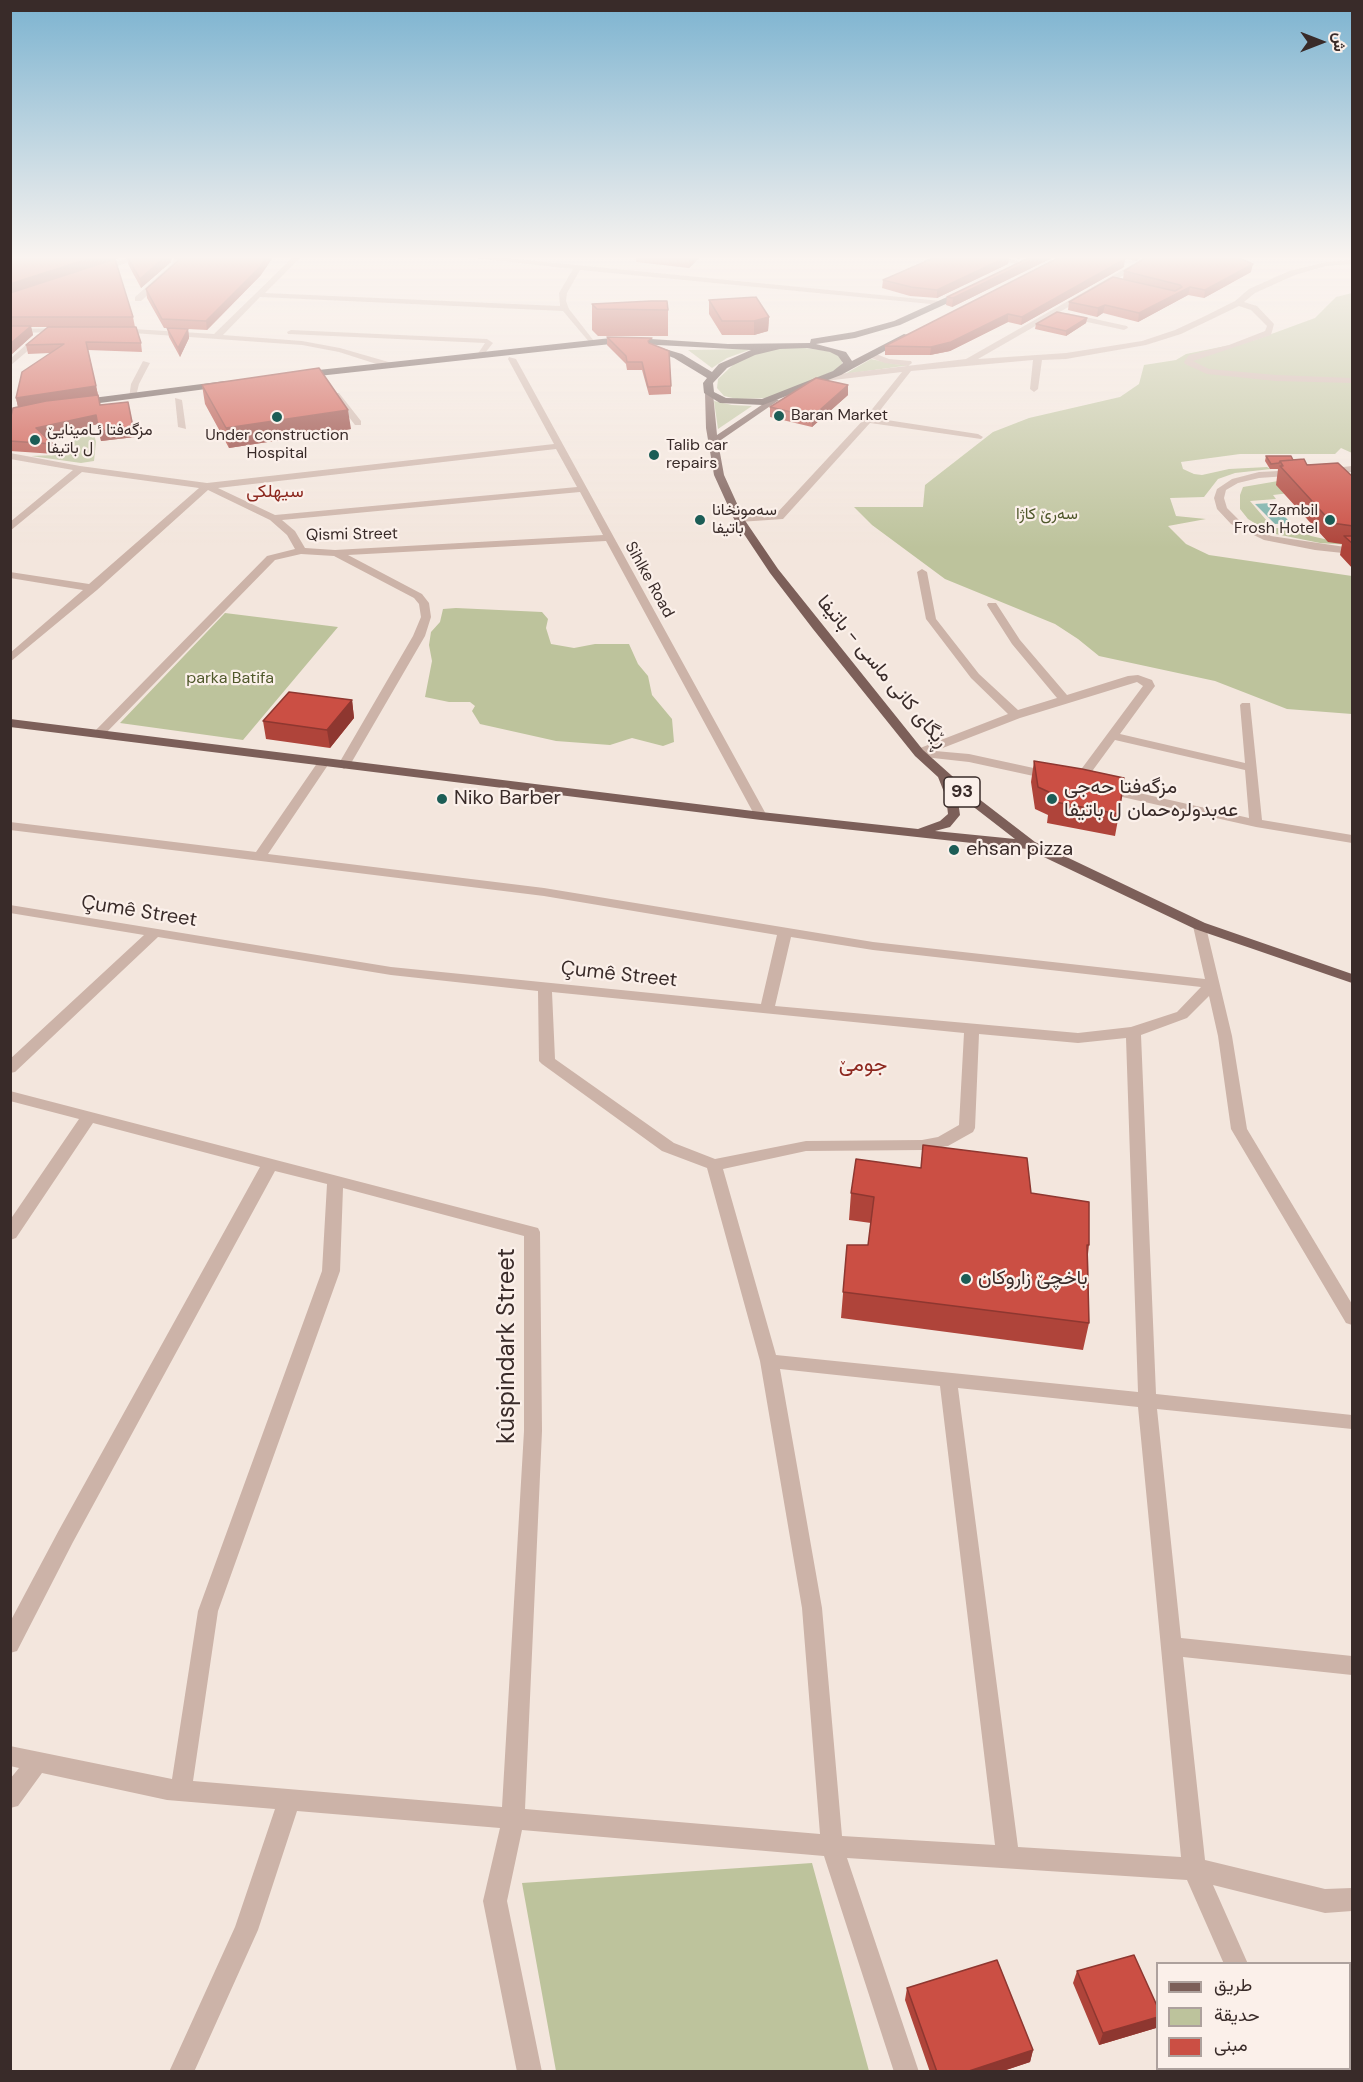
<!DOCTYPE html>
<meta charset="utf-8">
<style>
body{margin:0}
#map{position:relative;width:1363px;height:2082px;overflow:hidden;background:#f3e6dd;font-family:"DM Sans",Vazirmatn,sans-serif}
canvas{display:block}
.frame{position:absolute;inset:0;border:12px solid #392b29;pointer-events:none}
.legend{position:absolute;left:1156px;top:1962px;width:195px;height:108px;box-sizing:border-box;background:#fbf0ea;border:2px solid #ada19d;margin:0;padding:8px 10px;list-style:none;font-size:18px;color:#392b29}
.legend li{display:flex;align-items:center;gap:12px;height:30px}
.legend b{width:30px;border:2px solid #ada19d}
.north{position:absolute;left:1291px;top:12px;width:60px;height:60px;-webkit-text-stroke:4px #fbf0ea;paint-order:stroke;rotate:90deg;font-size:16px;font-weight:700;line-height:24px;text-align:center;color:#392b29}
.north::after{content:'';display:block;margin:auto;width:21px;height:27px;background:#392b29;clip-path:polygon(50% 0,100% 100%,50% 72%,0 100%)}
</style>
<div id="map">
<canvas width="1363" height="2082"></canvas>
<div class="frame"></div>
<ul class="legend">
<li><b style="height:8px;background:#7c5f59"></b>طريق</li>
<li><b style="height:16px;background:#bdc39c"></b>حديقة</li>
<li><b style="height:16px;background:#cb4f44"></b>مبنى</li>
</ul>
<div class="north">ش</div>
</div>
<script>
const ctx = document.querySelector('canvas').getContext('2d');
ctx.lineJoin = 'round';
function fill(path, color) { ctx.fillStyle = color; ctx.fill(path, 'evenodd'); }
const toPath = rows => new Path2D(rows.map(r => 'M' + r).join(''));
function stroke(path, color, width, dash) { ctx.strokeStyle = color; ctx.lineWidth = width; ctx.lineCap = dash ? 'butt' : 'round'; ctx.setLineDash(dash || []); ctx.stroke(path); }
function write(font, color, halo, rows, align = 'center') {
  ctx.font = font + ' "DM Sans",Vazirmatn,sans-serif'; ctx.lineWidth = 4.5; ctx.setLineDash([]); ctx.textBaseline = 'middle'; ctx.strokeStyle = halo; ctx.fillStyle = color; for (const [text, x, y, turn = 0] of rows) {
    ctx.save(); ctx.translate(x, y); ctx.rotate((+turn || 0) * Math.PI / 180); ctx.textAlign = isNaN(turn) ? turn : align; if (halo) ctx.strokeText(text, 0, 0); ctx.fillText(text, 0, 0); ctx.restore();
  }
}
fill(toPath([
 [1352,293,1352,453,1341,448,1335,454,1240,454,1181,462,1183,469,1194,474,1202,475,1229,469,1267,467,1271,469,1235,473,1218,479,1204,497,1170,498,1176,516,1206,519,1168,526,1186,544,1209,555,1352,576,1352,714,1287,709,1215,681,1099,656,1078,639,1055,624,945,579,872,525,854,507,923,507,925,485,993,432,1029,418,1120,397,1139,384,1144,365,1176,360,1186,354,1255,340,1315,318,1336,297],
 [798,347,834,352,842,358,842,364,836,370,770,398,737,399,724,396,717,388,718,379,734,364,753,355,775,349],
 [752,349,727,358,712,368,688,350],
 [871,359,894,364,911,365,845,374],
 [714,401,732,405,752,406,718,429],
 [92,426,96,442,94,461,81,463,31,456,56,455,62,448,72,447,77,431],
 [1278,481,1290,493,1273,495,1276,499,1250,501,1273,528,1300,528,1311,536,1351,545,1320,543,1271,533,1248,519,1240,509,1240,495,1243,487],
 [456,608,542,612,548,619,546,628,551,644,574,648,595,644,629,644,638,664,648,676,652,695,672,719,674,742,663,746,632,738,610,745,556,741,480,724,472,711,475,706,470,702,449,702,425,697,432,661,429,645,431,632,440,622,443,609],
 [225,613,338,627,243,740,120,723],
 [812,1863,869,2071,556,2071,522,1883]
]), '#bdc39c');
fill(toPath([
 [1271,503,1291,523,1275,524,1255,504]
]), '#7bb2ab');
fill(toPath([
 [133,256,145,256,102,272,95,270,133,256],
 [174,256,182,256,180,266,141,301,135,301,135,297,173,263,174,256],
 [294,256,302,256,265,293,560,306,559,293,573,269,457,256,485,256,941,301,945,303,941,305,580,270,567,293,566,301,569,309,594,341,590,343,563,311,260,297,223,335,302,341,340,348,392,363,393,365,389,368,339,352,302,345,118,332,114,330,118,328,214,334,294,256],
 [985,256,999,256,1027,264,1023,266,985,256],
 [1147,256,1157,256,978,359,1066,353,1142,341,1175,330,1203,317,1235,301,1249,289,1289,271,1326,262,1352,260,1352,264,1326,266,1295,275,1255,293,1244,302,1257,306,1274,324,1271,335,1193,361,1209,369,1276,375,1352,378,1352,383,1276,381,1207,374,1185,364,1184,362,1189,355,1229,345,1265,331,1267,326,1251,310,1239,306,1181,334,1146,345,1066,359,1042,360,1038,389,1034,392,1030,389,1033,360,911,371,874,418,978,434,983,437,981,439,870,423,783,519,739,522,734,519,739,516,776,514,865,418,902,372,825,381,822,380,822,376,966,359,1147,256],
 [1067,313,1127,326,1128,328,1124,330,1064,317,1063,315,1067,313],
 [64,328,68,330,67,332,10,333,10,329,64,328],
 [291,330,487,339,493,343,481,358,477,355,485,343,288,334,287,332,291,330],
 [38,334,45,336,10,366,10,359,38,334],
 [871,352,889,359,911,361,912,363,908,366,885,363,868,357,867,355,871,352],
 [509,357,516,359,767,816,766,819,756,819,755,816,606,541,348,555,422,594,429,603,431,617,425,636,350,765,344,769,338,765,413,636,421,617,419,604,414,598,334,556,301,554,275,560,102,737,94,737,92,734,267,556,295,549,287,535,270,520,208,490,97,590,10,662,10,653,83,590,10,578,10,572,89,584,199,488,82,472,10,531,10,522,73,470,10,459,10,453,80,466,207,483,554,444,508,359,509,357],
 [556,449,577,487,275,515,218,488,556,449],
 [580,492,603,535,335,550,305,548,295,531,282,520,580,492],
 [143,361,150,363,139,384,136,396,129,398,131,384,143,361],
 [333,393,339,393,361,421,361,425,355,425,332,395,333,393],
 [175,398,182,400,186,429,178,427,175,398],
 [1352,466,1352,472,1325,475,1320,472,1325,469,1352,466],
 [1298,470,1301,471,1301,475,1259,478,1238,483,1226,490,1224,498,1227,508,1239,520,1271,536,1352,548,1352,554,1315,550,1264,540,1231,524,1217,509,1214,498,1217,489,1232,479,1259,472,1298,470],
 [922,569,927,572,936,619,979,674,1018,710,1057,698,1012,644,987,605,988,603,996,603,1020,640,1067,695,1128,676,1138,675,1152,680,1155,686,1120,734,1245,763,1240,705,1242,703,1250,703,1262,820,1352,835,1352,843,1256,827,1100,792,1098,789,1100,786,1104,785,1249,818,1245,770,1115,740,1082,785,1074,785,1072,782,1074,779,1143,686,1137,682,1020,718,935,751,969,754,1052,772,1056,773,1058,776,1056,779,1052,780,969,762,915,756,915,750,1008,714,971,678,926,619,917,572,922,569],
 [324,758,330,762,268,854,544,888,873,942,1205,979,1193,926,1195,923,1205,923,1232,1036,1247,1129,1352,1304,1352,1325,1346,1323,1231,1129,1218,1036,1209,996,1187,1018,1141,1035,1156,1394,1352,1415,1352,1429,1157,1409,1181,1638,1352,1656,1352,1675,1183,1657,1205,1860,1325,1889,1352,1888,1352,1911,1325,1913,1213,1885,1248,1964,1224,1964,1187,1880,847,1858,919,2072,894,2072,824,1856,522,1830,507,1901,542,2072,517,2072,483,1901,500,1828,297,1811,258,1930,194,2072,169,2072,235,1927,275,1809,167,1800,42,1773,18,1806,10,1808,10,1779,19,1768,10,1766,10,1746,172,1779,198,1611,322,1271,327,1184,275,1171,73,1542,17,1651,10,1653,10,1622,59,1530,260,1167,93,1123,16,1238,10,1240,10,1220,79,1119,10,1101,10,1091,538,1228,540,1232,542,1431,525,1809,820,1834,802,1608,760,1361,707,1168,662,1151,542,1064,539,1061,538,991,391,975,158,937,15,1072,10,1073,10,1059,144,935,10,913,10,905,391,967,761,1004,777,935,544,896,10,830,10,822,256,852,320,759,324,758],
 [791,937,873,950,1201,987,1177,1012,1131,1027,1078,1033,775,1006,791,937],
 [552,992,964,1033,959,1125,938,1137,922,1140,806,1141,715,1159,674,1143,555,1059,552,992],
 [979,1034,1078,1043,1126,1038,1138,1392,776,1355,723,1169,806,1151,922,1150,948,1146,973,1132,975,1128,979,1034],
 [343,1188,524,1236,524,1431,502,1807,193,1781,218,1611,340,1271,343,1188],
 [780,1369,940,1386,995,1845,842,1836,822,1608,780,1369],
 [958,1388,1138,1407,1181,1857,1018,1847,958,1388],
 [1272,2068,1297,2068,1297,2072,1272,2072,1272,2068]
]), '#ccb3a8');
fill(toPath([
 [709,390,713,393,717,435,772,398,779,400,718,442,724,475,744,519,778,569,923,750,970,792,1035,842,1205,923,1352,974,1352,983,1195,929,1027,849,761,820,10,727,10,719,761,812,918,829,940,821,948,814,946,797,938,777,915,756,813,629,770,573,734,519,714,475,706,428,705,393,709,390],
 [957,794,962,798,1015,839,935,831,950,827,960,815,957,794]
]), '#7c5f59');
fill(toPath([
 [969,287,974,290,972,292,900,325,855,338,816,344,846,352,852,361,904,334,912,336,841,375,763,405,720,403,704,393,703,383,707,378,674,358,650,349,655,346,682,354,712,372,719,364,751,350,620,343,300,378,295,375,300,372,620,337,728,344,810,343,811,339,854,332,894,321,969,287],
 [807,348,830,352,838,356,843,363,833,371,762,399,726,398,714,392,713,383,727,368,755,355,780,349,807,348],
 [225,381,229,382,229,386,77,406,72,403,77,400,225,381]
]), '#5a4440');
fill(toPath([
 [10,256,115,260,133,317,135,327,141,343,142,352,88,350,98,395,82,397,100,405,135,437,101,441,98,424,45,437,53,444,55,454,10,451,10,420,18,407,16,398,50,353,28,354,26,345,48,327,31,327,33,335,12,354,10,354],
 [127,256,171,262,141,288,128,264],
 [636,256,701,256,689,268,636,262],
 [938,256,1026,256,1019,259,1009,256,1008,264,937,298,910,296,882,288,883,280],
 [1056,256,952,307,946,305,947,297],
 [1116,256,1143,256,1136,261],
 [180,259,261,275,207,330,188,329,189,338,180,357,169,337,167,328,164,328,147,298,146,289],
 [1124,267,1021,325,1008,322,950,351,930,355,885,355,885,346],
 [1124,271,1251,272,1204,298,1188,295,1138,322,1103,313,1097,317,1068,310,1069,302,1123,279],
 [709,300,769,317,768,331,754,335,722,335,709,314],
 [592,304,668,310,668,336,598,336,592,330],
 [1087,318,1086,323,1066,336,1035,329,1036,324],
 [607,337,652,344,671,386,671,394,649,395,642,370,627,370,626,364,607,345],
 [202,385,351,429,229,448,205,404],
 [848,395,812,427,770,417,770,407],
 [1266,456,1293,460,1353,477,1353,569,1340,555,1342,544,1328,542,1276,485,1278,469,1270,469,1265,461],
 [352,700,354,718,330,748,266,739,263,721],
 [1034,761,1119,814,1115,836,1047,823,1048,815,1035,809,1031,782],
 [923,1145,1031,1193,1089,1245,1088,1254,1089,1323,1083,1350,841,1318,847,1245,868,1245,871,1223,849,1220,851,1193,921,1168],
 [1077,1971,1158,2008,1158,2025,1156,2028,1099,2045,1073,1983],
 [907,1988,1033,2050,1030,2062,1000,2072,930,2072,905,2000]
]), '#af443a');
fill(toPath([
 [97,256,126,256,10,293,10,284],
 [166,256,172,256,171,262,141,288,140,279],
 [267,256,274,256,261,275,207,330,206,321],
 [689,256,701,256,689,268],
 [1009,256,1008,264,937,298,937,290],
 [1040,256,1056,256,952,307,953,298],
 [1136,256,1143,256,1136,261],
 [1125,259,1124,267,1021,325,1022,317],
 [1253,264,1251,272,1204,298,1205,290],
 [1190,287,1188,295,1138,322,1139,313],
 [1105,305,1103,313,1097,317,1098,308],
 [1008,314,1008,322,950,351,930,355,931,347],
 [769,317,768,331,754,335,754,321],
 [1087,318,1086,323,1066,336,1066,331],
 [31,326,33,335,12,354,10,344],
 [188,329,189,338,180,357,178,348],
 [848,385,848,395,812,427,812,417],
 [96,386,98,395,18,407,16,398],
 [348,410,351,429,229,448,226,428],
 [96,415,98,424,38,438,36,428],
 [133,427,135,437,101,441,99,431],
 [352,700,354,718,330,748,327,730],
 [1158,2017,1158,2025,1156,2028,1099,2045,1103,2033],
 [1033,2050,1030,2062,1000,2072,966,2072]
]), '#8e3730');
const building = toPath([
 [10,256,97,256,10,284,10,256],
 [127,256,166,256,140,279,127,256],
 [181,256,267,256,260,267,206,321,162,319,146,289,180,259,181,256],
 [938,256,1009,256,937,290,911,287,883,280,938,256],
 [1033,256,1040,256,953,298,947,297,1033,256],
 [1062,256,1115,256,1125,259,1022,317,1008,314,951,342,931,347,885,346,1062,256],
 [1149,256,1234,256,1253,264,1205,290,1190,287,1139,313,1105,305,1098,308,1069,302,1113,277,1175,291,1182,287,1180,285,1124,271,1149,256],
 [115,259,133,317,10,317,10,293,115,259],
 [756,297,769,317,754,321,722,321,709,300,756,297],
 [651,301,667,301,668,310,597,309,592,304,651,301],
 [1057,312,1087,318,1066,331,1036,324,1057,312],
 [10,326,31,326,10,344,10,326],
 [48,327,136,327,141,343,86,342,96,386,16,398,22,372,64,344,26,345,48,327],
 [167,328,188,329,178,348,167,328],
 [607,337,652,338,648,341,649,343,669,351,671,386,648,387,642,362,627,362,626,356,607,337],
 [319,368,348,410,226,428,202,385,319,368],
 [816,378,848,385,812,417,770,407,816,378],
 [98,395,100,405,128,402,133,427,99,431,96,415,36,428,53,444,10,441,10,420,13,408,46,401,98,395],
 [1266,456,1291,456,1293,460,1280,461,1279,463,1271,464,1266,456],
 [1304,459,1307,465,1338,463,1353,477,1353,526,1332,523,1280,466,1283,466,1280,461,1304,459],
 [1344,536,1353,536,1353,544,1344,536],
 [289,692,352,700,327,730,263,721,289,692],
 [1034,761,1082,769,1124,778,1119,814,1050,801,1051,793,1038,787,1034,761],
 [923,1145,1027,1158,1031,1193,1089,1202,1089,1245,1087,1245,1089,1323,843,1292,847,1245,868,1245,874,1197,851,1193,856,1159,921,1168,923,1145],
 [1134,1955,1158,2008,1158,2017,1103,2033,1077,1971,1134,1955],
 [997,1960,1033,2050,966,2072,937,2072,907,1988,997,1960]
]);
fill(building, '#cb4f44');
stroke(building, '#8e3730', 1.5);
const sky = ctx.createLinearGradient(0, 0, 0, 548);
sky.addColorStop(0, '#7cb3d0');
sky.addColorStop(0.47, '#faf4f0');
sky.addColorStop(1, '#faf4f000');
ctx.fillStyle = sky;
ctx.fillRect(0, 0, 1363, 548);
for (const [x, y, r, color] of [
 [779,416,6,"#1c5d56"],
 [277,417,6,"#1c5d56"],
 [35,440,6,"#1c5d56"],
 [654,455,6,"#1c5d56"],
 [700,520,6,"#1c5d56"],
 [1330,520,6,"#1c5d56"],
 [442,799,6,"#1c5d56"],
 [1052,799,6,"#1c5d56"],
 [954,850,6,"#1c5d56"],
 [966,1279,6,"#1c5d56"]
]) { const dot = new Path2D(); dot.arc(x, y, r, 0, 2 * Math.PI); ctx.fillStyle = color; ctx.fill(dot); stroke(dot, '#fbf0ea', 2); }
write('16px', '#392b29', '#fbf0ea', [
 ["Baran Market",791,416],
 ["مزگەفتا ئـامینایێ",47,431],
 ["ل باتیفا",47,449],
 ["Under construction",277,436,"center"],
 ["Hospital",277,454,"center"],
 ["Talib car",666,446],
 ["repairs",666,464],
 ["سه‌مونخانا",712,511],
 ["باتيفا",712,529],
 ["Zambil",1318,511,"right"],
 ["Frosh Hotel",1318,529,"right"]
], 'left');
write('16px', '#4f582b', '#fbf0ea', [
 ["سەرێ کاژا",1047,515],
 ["parka Batifa",230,679]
]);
write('16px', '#392b29', '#fbf0ea', [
 ["Qismi Street",352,535,-1],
 ["Sihlke Road",649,580,61]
]);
write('18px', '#8c271e', '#fbf0ea', [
 ["سيهلكى",275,492]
]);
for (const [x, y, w] of [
 [962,792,36]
]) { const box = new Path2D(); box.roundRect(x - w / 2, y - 15, w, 30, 4.5); ctx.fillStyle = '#fbf0ea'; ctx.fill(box); stroke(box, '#392b29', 1.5); }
write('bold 18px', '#392b29', null, [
 ["93",962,792]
]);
write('20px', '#392b29', '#fbf0ea', [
 ["ڕێگای کانی ماسی - باتيفا",882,672,50],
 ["Çumê Street",139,912,9],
 ["Çumê Street",619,975,6]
]);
write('20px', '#392b29', '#fbf0ea', [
 ["مزگەفتا حەجی",1064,788],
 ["عەبدولرەحمان ل باتیفا",1064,811],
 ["Niko Barber",454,799],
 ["ehsan pizza",966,850],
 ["باخچێ زاروکان",978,1279]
], 'left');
write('21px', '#8c271e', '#fbf0ea', [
 ["جومێ",863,1065]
]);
write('24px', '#392b29', '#fbf0ea', [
 ["kûspindark Street",508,1346,-90]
]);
</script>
